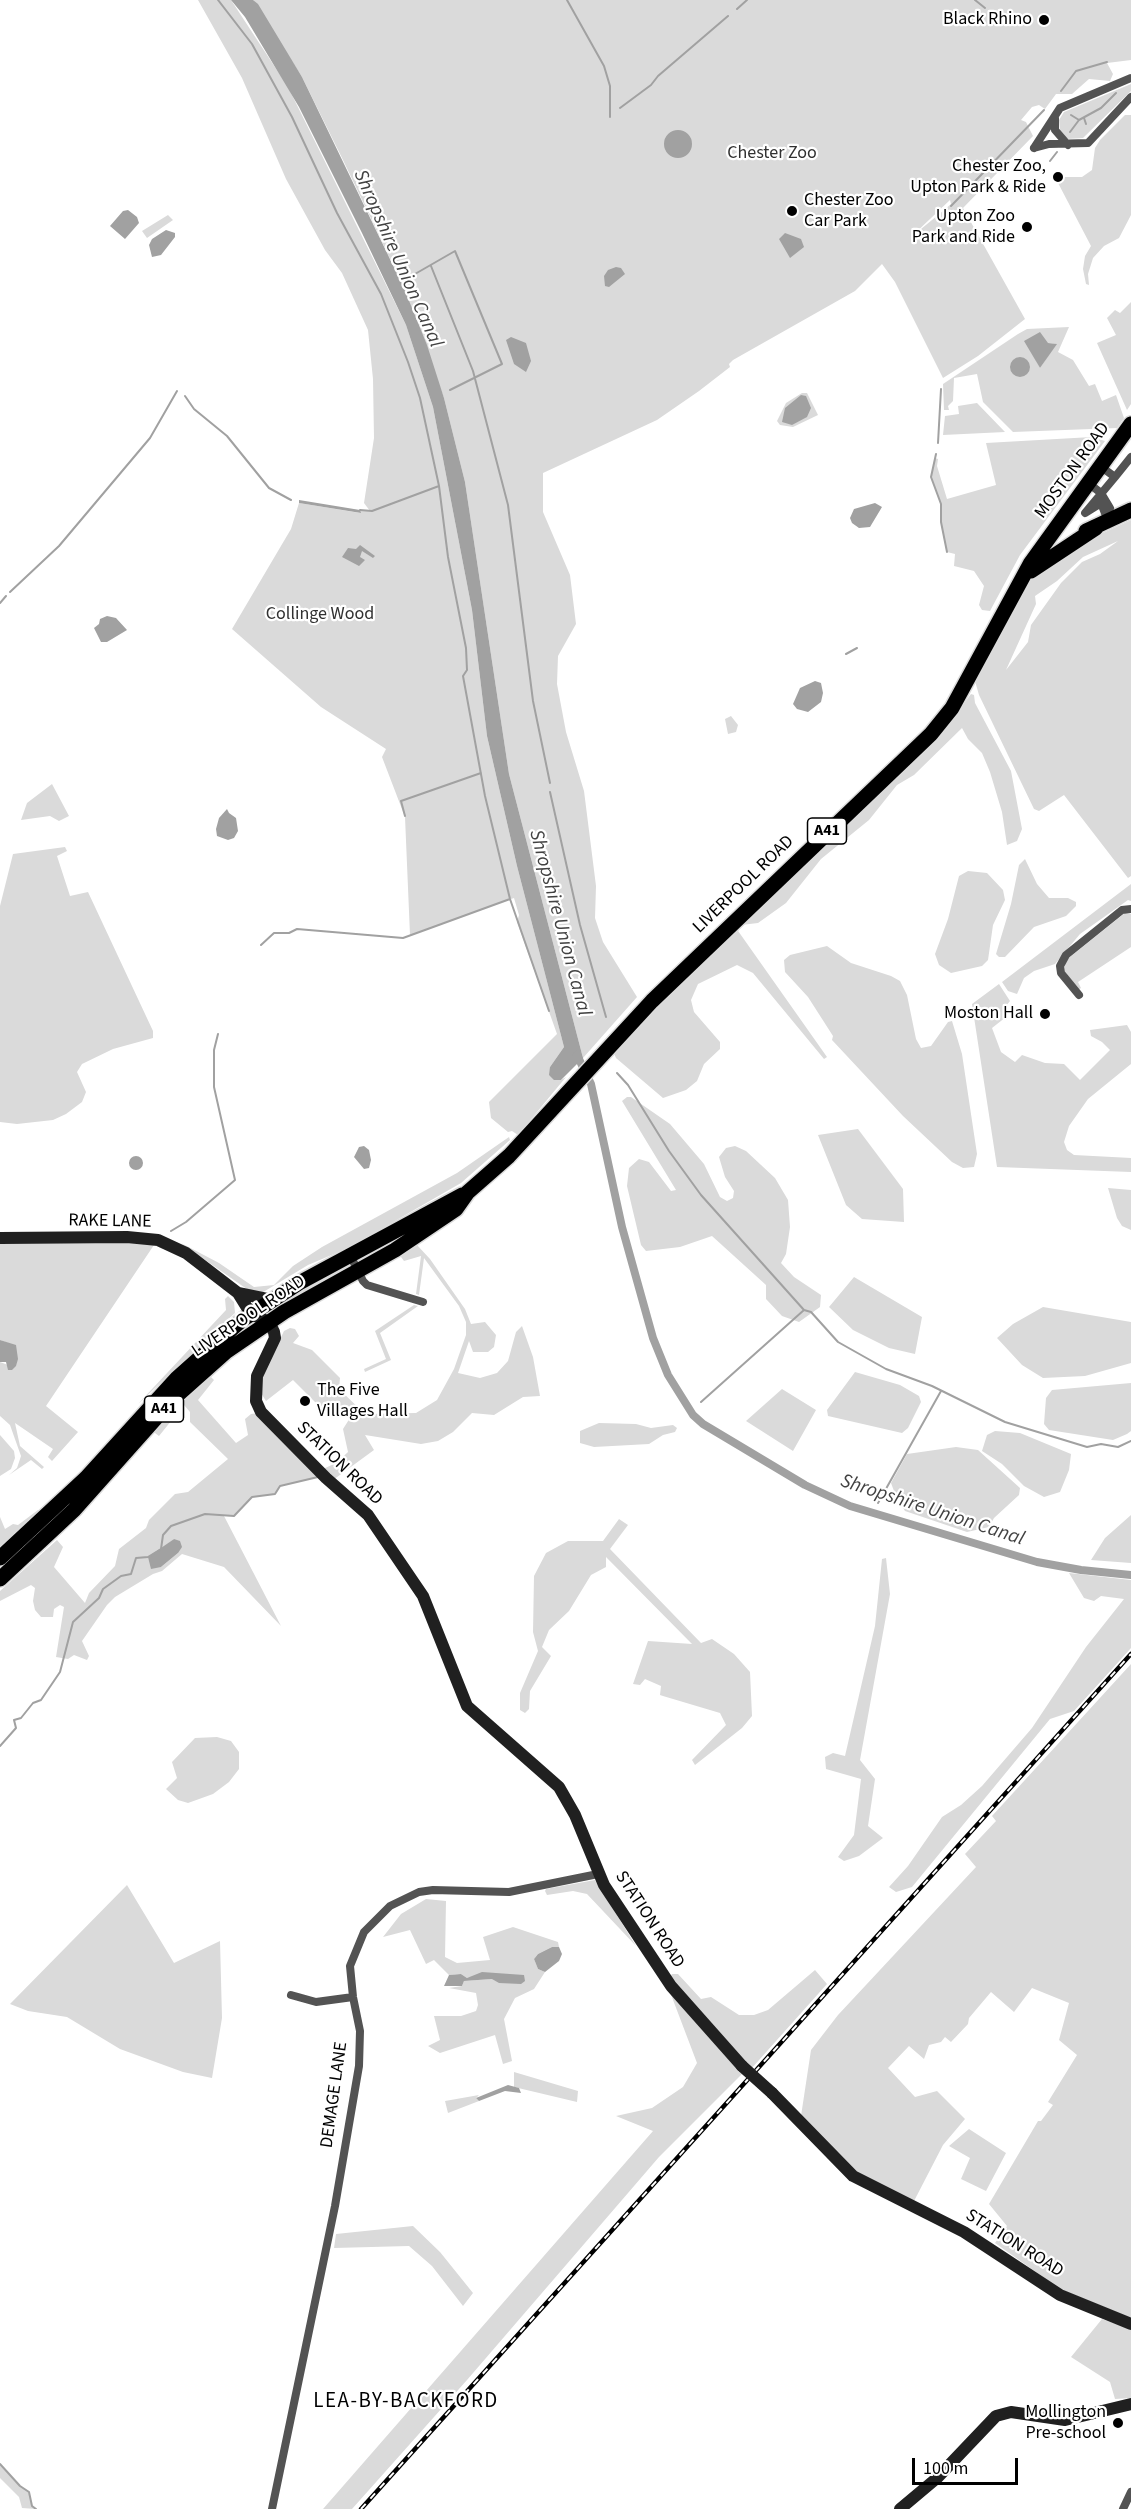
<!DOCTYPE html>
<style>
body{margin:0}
#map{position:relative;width:1131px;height:2509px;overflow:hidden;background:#fff;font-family:"Source Sans 3",sans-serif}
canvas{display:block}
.scale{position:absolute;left:912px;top:2458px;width:106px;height:27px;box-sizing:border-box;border:3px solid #000;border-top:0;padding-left:8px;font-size:18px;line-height:21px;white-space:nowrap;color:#000;-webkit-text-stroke:4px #fff;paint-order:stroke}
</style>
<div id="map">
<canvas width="1131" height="2509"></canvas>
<div class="scale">100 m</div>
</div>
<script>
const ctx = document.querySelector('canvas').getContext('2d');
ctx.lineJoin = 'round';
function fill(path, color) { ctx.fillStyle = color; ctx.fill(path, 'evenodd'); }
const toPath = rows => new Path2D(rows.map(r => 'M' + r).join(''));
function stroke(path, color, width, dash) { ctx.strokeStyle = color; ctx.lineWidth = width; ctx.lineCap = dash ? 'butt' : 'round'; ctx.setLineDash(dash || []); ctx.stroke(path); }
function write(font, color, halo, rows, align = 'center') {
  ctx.font = font + ' "Source Sans 3",sans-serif'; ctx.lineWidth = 4.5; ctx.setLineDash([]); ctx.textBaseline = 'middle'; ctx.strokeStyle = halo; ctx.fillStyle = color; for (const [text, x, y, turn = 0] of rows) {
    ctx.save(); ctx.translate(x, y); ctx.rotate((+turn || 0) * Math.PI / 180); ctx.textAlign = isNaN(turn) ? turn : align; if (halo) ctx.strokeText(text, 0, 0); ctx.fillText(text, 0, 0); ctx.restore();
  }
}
fill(toPath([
 [198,0,231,0,288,87,406,325,433,407,472,610,487,736,517,866,564,1047,550,1067,561,1080,566,1077,518,1135,512,1131,508,1132,491,1118,489,1102,557,1034,517,922,519,915,514,898,410,935,405,817,382,757,386,749,321,707,232,629,291,529,299,503,360,513,360,510,370,511,364,503,374,438,373,379,368,330,342,273,325,250,286,179,242,78],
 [253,0,1131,0,1131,60,1107,63,1113,74,1110,81,1089,79,1072,94,1056,94,1045,109,1039,105,1032,107,1021,120,1026,122,1033,136,963,208,1025,319,978,356,943,378,895,282,882,264,855,291,733,360,729,364,730,367,699,391,657,420,543,473,543,512,570,575,576,624,558,656,557,684,566,732,584,791,596,886,595,918,603,942,637,997,583,1058,509,774,465,482,444,398,403,286,343,160,302,77],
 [950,200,951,204,943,211,910,238],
 [1131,84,1131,91,1083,138,1067,139,1060,131,1059,120,1064,112],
 [1125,115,1131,115,1131,215,1119,238,1104,246,1093,258,1088,274,1089,285,1086,284,1083,269,1085,256,1091,246,1057,181,1061,177,1082,177,1092,170,1095,148,1100,140],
 [168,215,173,220,147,238,142,231],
 [1131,302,1131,404,1127,410,1097,343,1116,335,1107,318,1115,310,1120,313],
 [1069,327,1058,352,1073,360,1089,386,1095,384,1102,401,1116,395,1124,418,1117,428,1013,432,983,402,977,374,954,378,953,401,948,406,949,410,944,410,943,384,1018,334,1027,329],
 [1048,343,1056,344,1040,368,1028,345],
 [802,393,807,393,818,415,793,427,780,425,777,421,786,403],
 [977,403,1005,432,943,435,945,416,959,414,958,406],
 [1092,437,1105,441,1020,555,990,611,982,610,979,605,984,586,974,571,954,566,955,554,947,552,941,522,941,504,931,477,935,458,938,459,937,466,947,499,996,485,986,443],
 [1131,520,1131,876,1128,878,1064,795,1039,811,1034,809,979,695,975,681,1032,577,1073,547],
 [1118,541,1100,554,1082,562,1061,583,1031,625,1028,642,1006,670,1036,604,1035,596,1057,581,1083,557],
 [971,694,974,695,975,703,1011,771,1022,829,1017,841,1007,845,1002,812,990,772,982,753,968,739,962,728,914,775,897,785,869,820,821,859,786,903,758,923,741,925,740,923,935,742],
 [731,716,738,725,736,732,728,734,725,719],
 [52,784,69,816,59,821,50,816,21,820,27,803],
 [65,847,67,851,57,856,70,896,88,892,153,1031,153,1038,113,1049,82,1064,77,1072,86,1092,82,1102,66,1114,53,1120,17,1124,0,1122,0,906,13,854],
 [1025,859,1037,884,1049,898,1068,898,1076,902,1076,906,1066,916,1034,927,1005,957,999,957,996,954,1011,904,1019,865],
 [968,871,987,873,1003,890,1005,900,993,925,988,960,982,966,951,973,939,965,935,954,948,919,959,876],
 [1131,884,1131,901,1128,900,1080,934,1055,964,1034,971,1024,978,1017,994,1008,991,1002,982],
 [1125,913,1131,914,1131,947,1078,982,1081,988,1078,990,1064,970,1065,961],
 [736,928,827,1057,824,1059,753,973,737,965,698,984,691,1000,694,1012,720,1042,720,1049,704,1064,697,1081,686,1090,663,1098,616,1058,613,1051],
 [827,946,851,963,891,976,900,981,907,995,916,1039,921,1048,931,1046,948,1022,952,1021,962,1054,977,1154,974,1167,963,1168,952,1162,903,1116,832,1040,833,1036,808,997,785,972,784,960,790,955],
 [999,984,1010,1001,1006,1006,1006,1017,992,1028,1001,1052,1015,1062,1022,1055,1045,1063,1064,1064,1080,1080,1110,1050,1102,1042,1091,1036,1090,1030,1127,1025,1131,1032,1131,1064,1088,1099,1069,1126,1064,1142,1067,1150,1074,1155,1131,1158,1131,1172,997,1167,972,1004],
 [627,1097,631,1097,670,1124,704,1164,720,1197,727,1201,733,1198,734,1191,725,1177,719,1157,726,1148,735,1146,746,1151,775,1178,788,1200,790,1227,786,1254,781,1263,794,1277,821,1295,820,1307,799,1322,782,1316,766,1299,766,1285,712,1236,680,1247,646,1251,641,1245,627,1186,629,1168,639,1159,649,1162,671,1191,676,1190,622,1101],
 [858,1129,903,1189,904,1222,862,1219,846,1205,818,1135],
 [509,1137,510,1140,461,1183,348,1248,308,1265,260,1294,251,1292,181,1243,219,1263,254,1287,274,1285,293,1266,322,1247,457,1173],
 [1108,1188,1131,1190,1131,1230,1122,1226,1117,1218],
 [131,1242,154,1245,46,1406,78,1432,52,1461,48,1457,53,1449,15,1423,20,1446,44,1467,42,1469,31,1460,9,1475,17,1468,21,1456,10,1425,0,1416,0,1362,8,1365,8,1343,0,1340,0,1243],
 [414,1245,417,1245,430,1259,465,1309,471,1324,485,1322,496,1335,494,1347,488,1352,473,1352,469,1341,458,1373,480,1378,497,1373,508,1361,516,1332,522,1326,533,1357,540,1396,523,1397,494,1415,472,1413,453,1432,438,1441,421,1444,365,1435,374,1450,333,1480,323,1469,336,1463,348,1452,343,1429,350,1418,337,1411,330,1417,293,1380,266,1401,261,1393,262,1377,284,1331,290,1328,295,1329,299,1336,293,1343,312,1350,340,1378,339,1389,365,1414,416,1413,437,1400,454,1369,466,1335,466,1322,459,1306,424,1258,419,1295,416,1294,421,1256,404,1261,401,1257,401,1254],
 [854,1277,922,1317,915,1354,889,1348,853,1330,829,1307],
 [228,1296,234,1302,235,1313,138,1404,226,1310,225,1299],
 [414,1305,418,1306,380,1333,391,1360,365,1372,364,1369,386,1359,375,1331],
 [1043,1307,1131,1322,1131,1363,1085,1376,1043,1378,1022,1365,997,1338,1013,1324],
 [855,1372,900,1385,919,1396,921,1402,908,1428,902,1433,828,1416,827,1410],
 [209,1375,214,1380,198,1400,236,1443,248,1435,245,1419,251,1414,258,1413,319,1477,280,1486,275,1494,252,1497,234,1516,224,1516,281,1626,224,1567,182,1554,162,1571,153,1574,115,1597,107,1605,82,1641,89,1656,87,1660,74,1655,68,1659,56,1657,64,1607,60,1605,54,1609,53,1617,41,1617,35,1610,33,1601,35,1588,31,1585,0,1601,0,1591,57,1540,63,1547,54,1567,85,1603,89,1593,115,1566,119,1549,146,1528,149,1520,175,1494,188,1492,228,1459,190,1422,190,1412,184,1405,159,1436,151,1430],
 [174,1539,178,1553,161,1567,161,1549],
 [1131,1383,1131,1431,1127,1434,1113,1440,1049,1430,1044,1424,1046,1398,1052,1390],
 [782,1389,816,1410,793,1451,746,1421],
 [599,1423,636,1424,651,1428,673,1425,677,1428,675,1432,663,1435,649,1444,594,1447,580,1443,580,1431],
 [995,1431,1020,1433,1071,1454,1069,1470,1060,1492,1044,1497,1024,1486,1002,1464,982,1451,987,1435],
 [0,1435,14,1451,15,1458,11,1469,0,1476],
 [956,1447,978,1450,1020,1488,1019,1495,994,1518,989,1527,967,1532,905,1511,897,1499,891,1483,907,1454],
 [38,1510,42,1511,22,1531,13,1535,0,1547,0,1517,5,1529,13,1524,18,1525],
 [1131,1515,1131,1563,1091,1560,1105,1538],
 [619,1519,628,1525,610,1549,701,1643,712,1639,734,1654,750,1672,752,1716,742,1728,695,1765,692,1760,726,1725,720,1713,663,1696,660,1695,661,1686,645,1679,640,1685,633,1684,648,1641,692,1644,606,1557,606,1567,591,1575,569,1611,549,1630,542,1647,551,1656,530,1691,529,1709,525,1713,520,1710,520,1693,538,1651,533,1632,534,1576,546,1553,568,1541,603,1541],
 [886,1558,890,1594,860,1760,875,1779,868,1826,883,1838,859,1856,844,1861,838,1857,854,1835,861,1779,826,1769,825,1757,833,1753,845,1756,875,1626,882,1559],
 [1069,1573,1131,1580,1131,1648,1074,1711,1050,1719,912,1887,896,1892,889,1887,908,1866,942,1817,961,1805,982,1786,1032,1728,1086,1647,1124,1599,1101,1596,1094,1601,1084,1598],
 [1131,1664,1131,2318,1060,2289,995,2243,1007,2226,989,2204,1038,2121,1041,2121,1053,2105,1048,2102,1077,2055,1059,2040,1069,2003,1032,1988,1014,2012,991,1992,969,2018,968,2024,951,2042,945,2037,941,2042,929,2045,924,2059,909,2046,888,2068,915,2097,937,2091,965,2119,943,2145,913,2203,858,2174,801,2116,811,2050,838,2015,976,1867,965,1854,996,1821,992,1816],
 [217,1737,231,1741,239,1752,239,1769,229,1782,213,1794,188,1803,178,1800,166,1789,177,1778,172,1762,195,1738],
 [595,1880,636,1946,587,1894,573,1891,547,1895,545,1891,546,1889],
 [127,1885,174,1963,220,1941,222,2018,212,2078,183,2072,120,2049,67,2017,28,2011,10,2004],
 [426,1899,446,1901,445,1957,457,1963,490,1960,483,1937,513,1927,558,1942,559,1947,552,1947,538,1954,534,1959,538,1969,545,1972,534,1989,515,1998,504,2019,512,2061,503,2064,495,2035,440,2053,428,2046,440,2040,434,2016,461,2016,476,2011,478,2005,476,1993,449,1988,462,1986,464,1981,492,1979,494,1973,467,1978,461,1974,449,1975,434,1960,426,1964,410,1930,383,1937,401,1914],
 [815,1970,827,1984,751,2069,670,1977,672,1974,678,1974,701,1999,711,1997,739,2015,754,2015,768,2010],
 [670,1992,743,2073,659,2157,467,2380,352,2509,323,2509,653,2131,616,2116,652,2108,683,2087,697,2063],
 [514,2072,578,2091,577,2102,514,2087],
 [479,2095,476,2098,479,2101,448,2113,445,2101],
 [969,2129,1006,2153,986,2191,961,2179,970,2158,949,2146],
 [413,2226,440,2252,473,2293,463,2306,432,2266,409,2246,334,2248,336,2234],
 [1102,2319,1131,2329,1131,2398,1115,2399,1110,2382,1071,2357],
 [0,2464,20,2486,29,2492,32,2506,36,2509,22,2508,19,2497,0,2478]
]), '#dadada');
fill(toPath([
 [231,0,253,0,258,4,302,77,403,286,427,345,444,398,465,482,509,774,583,1058,561,1080,554,1080,549,1075,550,1067,564,1047,517,866,487,736,472,610,433,407,406,325,362,233,299,107,245,17],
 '664 144a14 14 0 1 1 28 0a14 14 0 1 1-28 0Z',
 [128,210,137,217,139,223,125,239,110,226,123,211],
 [166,230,175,233,175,237,161,255,152,257,149,245,152,239],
 [785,233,801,239,804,247,790,258,779,239],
 [616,267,621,268,625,274,609,287,605,286,604,276,608,270],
 [1040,332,1048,343,1057,344,1040,368,1024,341],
 [511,337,526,343,531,361,526,372,514,364,506,340],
 '1010 367a10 10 0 1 1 20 0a10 10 0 1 1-20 0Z',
 [801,395,806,396,811,408,807,417,792,425,782,422,785,408],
 [299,500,360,510,361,513,299,503],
 [875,503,882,507,870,527,859,528,852,523,850,518,854,509],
 [360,545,375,556,373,558,362,551,360,557,365,560,359,566,342,557,348,548,356,549],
 [107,616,116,618,127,630,107,642,101,642,94,628,99,624,100,619],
 [815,681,821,683,823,693,821,702,808,712,797,709,793,704,800,688],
 [227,809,229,813,236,818,238,831,234,838,228,840,217,836,216,829,219,818],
 [364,1146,369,1150,371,1160,369,1168,364,1169,354,1157,359,1147],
 '129 1163a7 7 0 1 1 14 0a7 7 0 1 1-14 0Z',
 [0,1340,16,1345,18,1359,16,1366,12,1370,8,1370,6,1362,0,1362],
 [174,1539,180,1541,182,1547,178,1553,161,1567,151,1569,148,1557],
 [552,1947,559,1947,562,1954,559,1961,545,1972,538,1969,534,1959,538,1954],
 [482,1972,524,1975,525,1981,521,1984,499,1983,492,1979,464,1981,462,1986,444,1986,449,1975,461,1974,467,1978],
 [508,2085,519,2088,521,2093,505,2091,479,2101,476,2098]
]), '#a1a1a1');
stroke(toPath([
 [218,0,252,44,292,117,337,213,381,294,408,362,420,398,439,486,448,557,466,648,467,670,463,676,485,796,510,899,549,1011],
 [567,0,604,66,610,86,610,117],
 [975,0,985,8],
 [737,9,747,0],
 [1061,91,1076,71,1107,62],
 [620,108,651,85,658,76,728,16],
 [1071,115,1079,120],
 [1084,118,1086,124],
 [1070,132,1079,120,1101,108,1116,93],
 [1050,161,1057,152],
 [951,206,1044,110],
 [431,266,473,371,508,505,533,701,550,783],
 [408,278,455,251,502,364,450,390],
 [185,396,194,409,227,436,269,488,291,500],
 [938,443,941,389],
 [936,454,931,477,941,504,941,522,947,552],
 [360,510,372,511,439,486],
 [10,592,59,546,150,438,177,391],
 [0,603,6,596],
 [846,654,857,648],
 [550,792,580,925,606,1017],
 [405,816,401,801,481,773],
 [261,945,274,933,289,933,297,929,403,938,510,899],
 [617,1073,628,1085,669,1151,701,1195,804,1310,811,1312,838,1342,886,1369,932,1386,1005,1422,1087,1447,1101,1444,1118,1447,1131,1441],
 [171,1231,186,1222,235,1180,214,1087,214,1050,218,1034],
 [701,1402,804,1310],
 [878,1503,941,1391],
 [0,1746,16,1728,14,1720,21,1718,33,1703,41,1700,60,1672,73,1622,99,1598,103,1589,121,1576,131,1574,136,1558,148,1557,161,1549,163,1535,171,1526,205,1514,234,1516,252,1497,275,1494,280,1486,318,1477],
 [0,2464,20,2486,29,2492,32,2506,36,2509]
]), '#a1a1a1', 2);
stroke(toPath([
 [577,1055,591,1084,622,1227,653,1338,668,1375,693,1415,703,1424,805,1485,850,1506,1037,1562,1081,1570,1131,1575]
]), '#a1a1a1', 8);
const highway = toPath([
 [1086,531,1131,510],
 [1031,571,1096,528],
 [0,1558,86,1478,177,1378,242,1320,299,1283,462,1195],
 [0,1579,74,1510,172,1400,227,1351,284,1312,395,1250,456,1209,468,1192,509,1156,652,1001,931,734,952,708,1030,564,1131,424]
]);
stroke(highway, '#dbdbdb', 18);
stroke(toPath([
 [1055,118,1055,130,1068,145],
 [1034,148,1060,108,1131,78],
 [1034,148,1049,144,1088,143,1131,97],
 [1100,466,1115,477,1131,457],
 [1088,483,1101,493,1110,508],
 [1108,521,1101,503,1085,513,1115,477],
 [1079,995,1061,973,1060,966,1066,955,1122,910,1131,909],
 [351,1257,363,1281,367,1285,423,1302],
 [291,1995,316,2002,353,1997],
 [272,2509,335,2206,359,2066,360,2031,353,1997,350,1966,364,1932,390,1906,419,1892,433,1890,509,1892,598,1874],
 [1123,2509,1131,2492]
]), '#535353', 8);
stroke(toPath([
 [0,1238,127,1237,158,1240,186,1253,238,1293,272,1300],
 [238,1293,251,1314,269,1322,274,1332,275,1338,257,1376,256,1401,261,1412,326,1478,368,1515,423,1596,467,1706,559,1787,575,1815,604,1885,671,1986,742,2066],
 [772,2093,853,2176,964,2232,1060,2295,1131,2324],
 [900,2509,937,2478,996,2416,1011,2412,1065,2420,1131,2404]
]), '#202020', 12);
stroke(highway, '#000', 15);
const rail = toPath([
 [361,2509,1131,1654]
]);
stroke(rail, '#000', 4.5);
stroke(rail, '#fff', 2, [7]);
stroke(toPath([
 [742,2066,772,2093]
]), '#202020', 12);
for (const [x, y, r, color] of [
 [1044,20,6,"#000"],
 [1058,177,6,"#000"],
 [792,211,6,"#000"],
 [1027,227,6,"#000"],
 [1045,1014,6,"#000"],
 [305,1401,6,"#000"],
 [1118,2423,6,"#000"]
]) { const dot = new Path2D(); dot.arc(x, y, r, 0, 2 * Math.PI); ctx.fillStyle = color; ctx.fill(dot); stroke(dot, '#fff', 2); }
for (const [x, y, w] of [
 [827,831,39],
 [164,1409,39]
]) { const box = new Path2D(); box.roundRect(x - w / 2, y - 13, w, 26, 4.5); ctx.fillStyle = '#fff'; ctx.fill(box); stroke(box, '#000', 1.5); }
write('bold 16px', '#000', null, [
 ["A41",827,831],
 ["A41",164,1409]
]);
write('18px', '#000', '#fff', [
 ["Black Rhino",1032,20],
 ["Chester Zoo,",1046,167],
 ["Upton Park & Ride",1046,188],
 ["Chester Zoo",804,201,"left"],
 ["Car Park",804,222,"left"],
 ["Upton Zoo",1015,217],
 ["Park and Ride",1015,238],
 ["Moston Hall",1033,1014],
 ["The Five",317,1391,"left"],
 ["Villages Hall",317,1412,"left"],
 ["Mollington",1106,2413],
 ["Pre-school",1106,2434]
], 'right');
write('18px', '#313131', '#fff', [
 ["Chester Zoo",772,154],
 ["Collinge Wood",320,615]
]);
write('18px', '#000', '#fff', [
 ["MOSTON ROAD",1073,471,-54],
 ["LIVERPOOL ROAD",744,885,-44],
 ["RAKE LANE",110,1222,1],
 ["LIVERPOOL ROAD",249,1317,-34],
 ["STATION ROAD",339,1464,44],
 ["STATION ROAD",649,1920,57],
 ["DEMAGE LANE",335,2095,-82],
 ["STATION ROAD",1014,2244,32]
]);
write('italic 20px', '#424242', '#fff', [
 ["Shropshire Union Canal",397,259,66],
 ["Shropshire Union Canal",559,923,75],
 ["Shropshire Union Canal",932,1511,18]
]);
ctx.letterSpacing = '1.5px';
write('21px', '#000', '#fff', [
 ["LEA-BY-BACKFORD",406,2402]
]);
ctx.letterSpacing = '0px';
</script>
